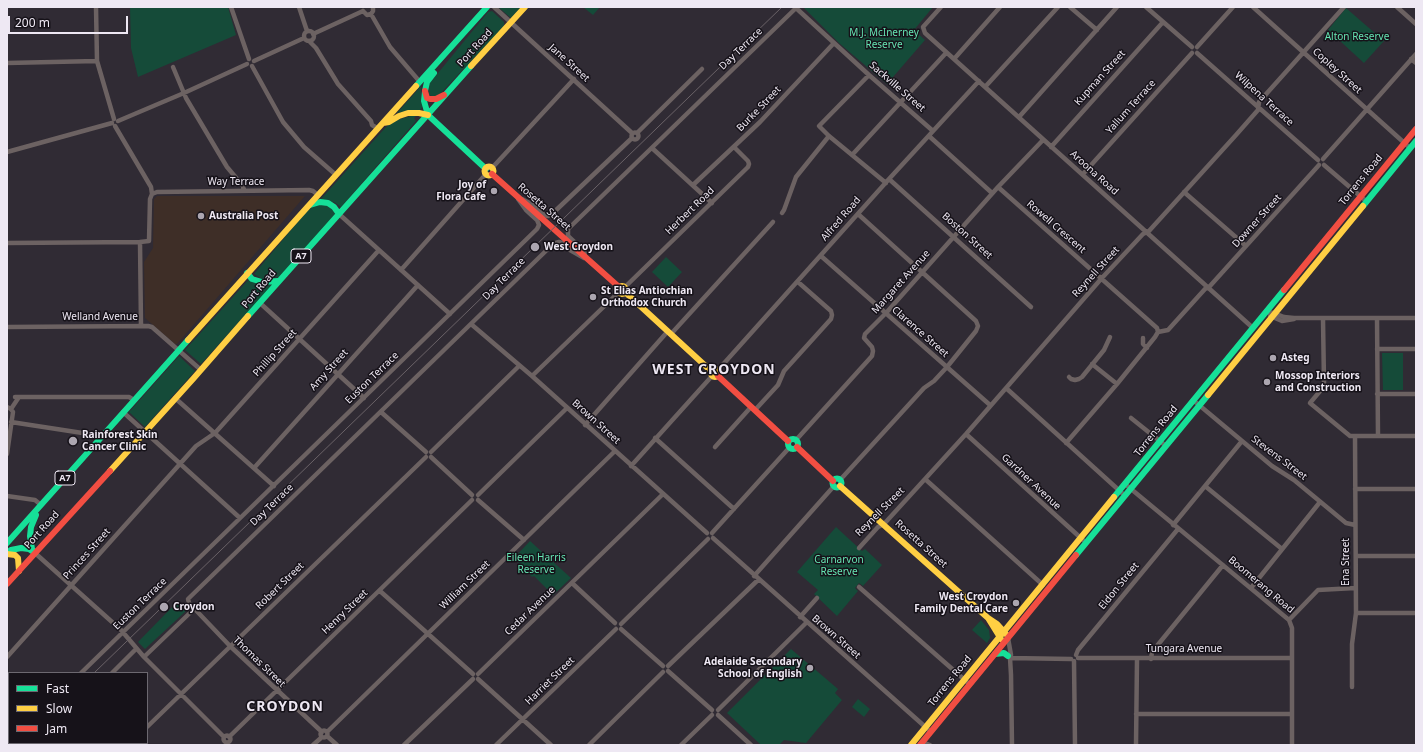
<!DOCTYPE html>
<style>
body{margin:0}
#map{position:relative;width:1423px;height:752px;overflow:hidden;background:#302b34;font-family:"Noto Sans",sans-serif}
canvas{display:block}
.frame{position:absolute;inset:0;border:8px solid #eee8f3;pointer-events:none}
.legend{position:absolute;left:8px;top:672px;width:140px;height:72px;box-sizing:border-box;background:#161219;border:1px solid #6c6870;margin:0;padding:5px 7px;list-style:none;font-size:12px;color:#eee8f3}
.legend li{display:flex;align-items:center;gap:8px;height:20px}
.legend b{width:20px;border:1px solid #6c6870}
.scale{position:absolute;left:8px;top:16px;width:120px;height:18px;box-sizing:border-box;border:2px solid #eee8f3;border-top:0;padding-left:5px;font-size:12px;line-height:14px;white-space:nowrap;color:#eee8f3;-webkit-text-stroke:3px #161219;paint-order:stroke}
</style>
<div id="map">
<canvas width="1423" height="752"></canvas>
<div class="frame"></div>
<ul class="legend">
<li><b style="height:5px;background:#16e098"></b>Fast</li>
<li><b style="height:5px;background:#ffcf43"></b>Slow</li>
<li><b style="height:5px;background:#f24e42"></b>Jam</li>
</ul>
<div class="scale">200 m</div>
</div>
<script>
const ctx = document.querySelector('canvas').getContext('2d');
ctx.lineJoin = 'round';
function fill(path, color) { ctx.fillStyle = color; ctx.fill(path, 'evenodd'); }
const toPath = rows => new Path2D(rows.map(r => 'M' + r).join(''));
function stroke(path, color, width, dash) { ctx.strokeStyle = color; ctx.lineWidth = width; ctx.lineCap = dash ? 'butt' : 'round'; ctx.setLineDash(dash || []); ctx.stroke(path); }
function write(font, color, halo, rows, align = 'center') {
  ctx.font = font + ' "Noto Sans",sans-serif'; ctx.lineWidth = 3; ctx.setLineDash([]); ctx.textBaseline = 'middle'; ctx.strokeStyle = halo; ctx.fillStyle = color; for (const [text, x, y, turn = 0] of rows) {
    ctx.save(); ctx.translate(x, y); ctx.rotate((+turn || 0) * Math.PI / 180); ctx.textAlign = isNaN(turn) ? turn : align; if (halo) ctx.strokeText(text, 0, 0); ctx.fillText(text, 0, 0); ctx.restore();
  }
}
fill(toPath([
 [157,196,305,196,177,344,175,344,145,318,144,262,153,248,154,199]
]), '#3e2e27');
fill(toPath([
 [130,7,228,7,236,35,138,77,131,48],
 [498,7,521,7,511,18],
 [583,7,600,7,593,15],
 [803,7,933,7,914,30,925,40,887,84,839,43],
 [1346,8,1384,41,1364,63,1328,30],
 [492,11,504,22,504,26,439,95,435,97,429,95,429,84,488,12],
 [421,86,421,101,423,106,420,110,397,113],
 [418,114,414,118,416,121,341,207,334,202,320,200,385,128,393,121],
 [318,203,328,204,337,214,280,277,262,279,254,274,307,211],
 [666,257,682,272,668,287,652,272],
 [250,278,273,284,201,364,185,350],
 [1382,353,1403,353,1403,390,1383,390],
 [179,356,195,371,145,427,129,412],
 [836,527,862,551,865,549,882,565,863,586,859,583,855,588,858,591,837,616,814,594,818,590,797,572],
 [530,541,571,578,553,595,534,576,532,577,514,558],
 [178,601,186,611,145,649,138,642],
 [981,620,989,630,990,638,987,643,972,630],
 [791,649,838,689,835,693,842,700,806,743,784,740,779,745,761,745,727,713],
 [858,699,870,709,864,717,852,707]
]), '#154b39');
stroke(toPath([
 [96,7,97,61,114,119],
 [231,7,249,59],
 [299,7,307,31],
 [494,7,632,133],
 [941,7,923,27,925,33,1253,328],
 [1070,7,1097,30],
 [1146,7,1192,47],
 [1253,7,1410,148],
 [1397,7,1416,24],
 [363,11,367,15,371,14,373,11,373,7],
 [371,14,390,47,420,82],
 '304 36a5 5 0 1 1 10 0a5 5 0 1 1-10 0Z',
 [313,34,363,11],
 [309,41,316,48,338,84,371,121,372,125,377,128],
 [1197,47,1233,7],
 [1197,53,1318,160],
 [954,59,1000,7],
 [1411,59,1416,63],
 [254,61,304,38],
 [7,63,97,61],
 [252,66,283,122,304,147,336,175],
 [173,67,186,98,227,167,243,186,244,191],
 [869,75,819,126,829,136,886,183],
 [985,87,1058,7],
 [1019,117,1117,7],
 [118,121,184,93,247,64],
 [115,126,151,187,152,194,150,199,149,241,140,242,141,326],
 '631.5 136a3.5 3.5 0 1 1 7 0a3.5 3.5 0 1 1-7 0Z',
 [637,133,702,69],
 [929,136,992,193],
 [1051,147,1163,22],
 [652,148,712,203],
 [7,152,112,123],
 [852,155,946,53],
 [1323,159,1416,54],
 [1324,165,1366,201],
 [492,168,574,79],
 [1083,174,1192,53],
 [889,179,1031,307],
 [693,185,760,122,834,43],
 [998,187,1157,328,1158,332,1155,337,1117,384,1066,443],
 [1184,192,1246,246],
 [152,194,157,192,309,190,313,191,318,195],
 [522,199,533,205,544,215,548,216,552,214,632,138],
 [782,213,784,210,796,177,829,136],
 [339,214,450,314],
 [7,243,140,242],
 [585,256,584,251,568,236,568,229,796,8,869,75,933,131],
 [821,256,990,405],
 [401,270,486,174],
 [625,287,748,167,749,164,748,161,734,147],
 [260,303,364,398],
 [1267,312,1274,313,1284,317,1294,318,1416,318],
 [1270,316,1282,321,1294,319],
 [1377,318,1378,436],
 [1323,319,1324,383,1321,390,1310,403,1350,436,1416,436],
 [471,324,532,376,707,533],
 [7,327,148,326,152,327,201,370],
 [1158,332,1168,330,1205,289,1210,286,1319,165],
 [671,334,773,222],
 [1143,338,1143,344,1147,348],
 [1377,349,1416,349],
 [1092,364,1117,384],
 [718,370,889,179,979,81],
 [532,376,619,292],
 [1069,377,1071,379,1075,380,1079,379,1082,377,1104,350,1110,337],
 [1006,388,1122,493],
 [1377,394,1416,394],
 [15,397,129,397,134,400],
 [175,398,274,486],
 [1193,400,1272,466,1294,480,1346,523,1355,525],
 [7,407,11,409,13,412,7,454],
 [11,409,19,397],
 [755,410,778,385,784,371,831,319,832,315,831,311,798,282],
 [123,412,240,518],
 [381,412,426,452],
 [1131,418,1166,446],
 [11,422,102,436],
 [585,425,668,331],
 [966,434,1083,540],
 [655,438,734,509],
 [796,440,872,356,873,351,872,347,864,338,865,334,886,313,998,187,1043,140],
 [715,447,751,407],
 [431,452,519,366],
 [431,457,472,495],
 [631,466,712,376],
 [254,468,418,285],
 [925,479,1043,585],
 [840,480,924,388,934,381,947,367,976,331,978,326,976,321,858,214],
 [1125,484,1289,620,1292,628,1292,745],
 [1205,486,1282,549],
 [1355,489,1416,489],
 [478,495,567,408],
 [7,496,35,500,41,505],
 [478,500,524,540],
 [1173,525,1242,441],
 [712,533,789,448],
 [713,538,931,732],
 [859,548,878,527,884,524,966,434,1101,279,1143,234,1149,231,1236,135,1258,110,1259,102,1344,7],
 [35,553,121,630,144,657,224,737],
 [1356,556,1416,556],
 [754,576,834,486],
 [572,583,615,623],
 [859,587,967,682],
 [1251,588,1320,502],
 [380,591,473,674],
 [1356,613,1416,613],
 [800,617,817,598],
 [1289,620,1318,590,1355,588],
 [621,624,708,539],
 [621,629,663,666],
 [1008,638,1011,655,1010,658,1011,675,1012,745],
 [1076,655,1078,650,1178,529],
 [7,657,196,446,215,433,379,250],
 [144,657,194,609],
 [1010,658,1071,659],
 [1078,658,1291,658],
 [1151,659,1152,652,1223,565],
 [1074,661,1075,745],
 [668,666,758,580],
 [668,671,712,710],
 [81,673,537,229,539,225,537,220,526,210,518,199],
 [112,673,136,649],
 [478,674,663,494],
 [478,679,551,745],
 [1352,687,1352,644,1356,613,1355,436],
 [718,710,806,623],
 [1136,714,1292,714],
 [718,715,751,745],
 [147,727,426,457],
 '320.5 734a3.5 3.5 0 1 1 7 0a3.5 3.5 0 1 1-7 0Z',
 [322,732,230,646,189,603,188,599,553,244,559,242,562,243,570,250,584,258],
 [327,732,615,451],
 '223.5 739a3.5 3.5 0 1 1 7 0a3.5 3.5 0 1 1-7 0Z',
 [327,736,337,745],
 [229,737,472,500],
 [922,742,930,745],
 [48,745,49,743],
 [129,745,131,743],
 [313,745,322,737],
 [404,745,473,679],
 [496,745,616,629],
 [589,745,663,672],
 [681,745,712,715],
 [1136,745,1137,659]
]), '#6c6262', 4.5);
stroke(toPath([
 [416,86,487,7],
 [428,115,486,169],
 [428,115,424,101,425,91,427,82,434,73],
 [310,205,320,202,328,203,334,207,339,214],
 [1363,206,1416,141],
 [247,273,252,279,262,282,278,281],
 [248,316,471,66],
 '788 444a5 5 0 1 1 10 0a5 5 0 1 1-10 0Z',
 '832.5 483a4.5 4.5 0 1 1 9 0a4.5 4.5 0 1 1-9 0Z',
 [1114,497,1284,290],
 [7,543,188,340],
 [7,553,11,550,21,548,29,549,35,553],
 [35,553,32,549,30,536,31,527,36,515],
 [1076,555,1208,395],
 [995,654,1004,653,1008,656]
]), '#16e098', 6);
stroke(toPath([
 [471,66,525,7],
 [383,123,389,122,399,116,408,113,419,113,428,115],
 '484.5 171a4.5 4.5 0 1 1 9 0a4.5 4.5 0 1 1-9 0Z',
 '618 290a4 4 0 1 1 8 0a4 4 0 1 1-8 0Z',
 [625,292,711,371],
 [188,340,416,86],
 '711 373a4 4 0 1 1 8 0a4 4 0 1 1-8 0Z',
 [1208,395,1363,206],
 [110,471,193,379,248,316],
 [840,486,988,618,1001,639],
 [7,554,15,555,18,558,19,571],
 [988,618,997,624,1006,634],
 [911,745,1114,497]
]), '#ffcf43', 6);
stroke(toPath([
 [425,91,427,98,430,99,436,99,444,95],
 [492,174,619,287],
 [1284,290,1416,129],
 [718,376,788,441],
 [797,447,833,481],
 [7,584,110,471],
 [920,745,1076,555]
]), '#f24e42', 6);
stroke(toPath([
 [94,673,782,7],
 [20,745,22,743]
]), '#6a6267', 1);
for (const [x, y, r, color] of [
 [494,191,4,"#aca6b0"],
 [201,216,4,"#aca6b0"],
 [535,247,5,"#aca6b0"],
 [593,297,4,"#aca6b0"],
 [1273,358,4,"#aca6b0"],
 [1267,382,4,"#aca6b0"],
 [73,441,5,"#aca6b0"],
 [1016,603,4,"#aca6b0"],
 [164,607,5,"#aca6b0"],
 [810,668,4,"#aca6b0"]
]) { const dot = new Path2D(); dot.arc(x, y, r, 0, 2 * Math.PI); ctx.fillStyle = color; ctx.fill(dot); stroke(dot, '#161219', 1.5); }
for (const [x, y, w] of [
 [301,256,20],
 [65,478,20]
]) { const box = new Path2D(); box.roundRect(x - w / 2, y - 7, w, 14, 3); ctx.fillStyle = '#161219'; ctx.fill(box); stroke(box, '#eee8f3', 1); }
write('bold 9px', '#eee8f3', null, [
 ["A7",301,256],
 ["A7",65,478]
]);
write('10px', '#66e5b3', '#161219', [
 ["M.J. McInerney",884,33],
 ["Reserve",884,45],
 ["Alton Reserve",1357,37],
 ["Eileen Harris",536,558],
 ["Reserve",536,570],
 ["Carnarvon",839,560],
 ["Reserve",839,572]
]);
write('10px', '#eee8f3', '#161219', [
 ["Port Road",475,48,-48],
 ["Day Terrace",741,49,-44],
 ["Jane Street",569,63,42],
 ["Copley Street",1337,71,42],
 ["Kupman Street",1100,78,-48],
 ["Sackville Street",897,87,41],
 ["Wilpena Terrace",1264,99,42],
 ["Yallum Terrace",1131,107,-48],
 ["Burke Street",759,109,-46],
 ["Aroona Road",1094,173,42],
 ["Torrens Road",1361,180,-51],
 ["Way Terrace",236,182],
 ["Rosetta Street",544,207,41],
 ["Herbert Road",690,211,-44],
 ["Alfred Road",841,219,-49],
 ["Downer Street",1257,221,-48],
 ["Rowell Crescent",1056,227,41],
 ["Boston Street",967,236,42],
 ["Reynell Street",1096,272,-48],
 ["Day Terrace",504,279,-45],
 ["Margaret Avenue",901,282,-48],
 ["Port Road",259,289,-50],
 ["Welland Avenue",100,317],
 ["Clarence Street",920,332,41],
 ["Phillip Street",275,353,-48],
 ["Amy Street",329,370,-48],
 ["Euston Terrace",372,378,-44],
 ["Brown Street",596,422,42],
 ["Torrens Road",1156,431,-51],
 ["Stevens Street",1279,458,37],
 ["Gardner Avenue",1031,482,43],
 ["Day Terrace",272,505,-44],
 ["Reynell Street",880,512,-45],
 ["Port Road",42,530,-48],
 ["Rosetta Street",921,544,42],
 ["Princes Street",87,554,-48],
 ["Ena Street",1346,562,-90],
 ["William Street",465,585,-44],
 ["Boomerang Road",1261,585,40],
 ["Robert Street",280,586,-44],
 ["Eldon Street",1119,586,-51],
 ["Euston Terrace",140,604,-44],
 ["Cedar Avenue",530,611,-44],
 ["Henry Street",345,612,-44],
 ["Brown Street",836,637,41],
 ["Tungara Avenue",1184,649],
 ["Thomas Street",259,662,44],
 ["Harriet Street",550,681,-44],
 ["Torrens Road",950,681,-51]
]);
write('bold 10px', '#eee8f3', '#161219', [
 ["Joy of",486,185,"right"],
 ["Flora Cafe",486,197,"right"],
 ["Australia Post",209,216],
 ["West Croydon",544,247],
 ["St Elias Antiochian",601,291],
 ["Orthodox Church",601,303],
 ["Asteg",1281,358],
 ["Mossop Interiors",1275,376],
 ["and Construction",1275,388],
 ["Rainforest Skin",82,435],
 ["Cancer Clinic",82,447],
 ["West Croydon",1008,597,"right"],
 ["Family Dental Care",1008,609,"right"],
 ["Croydon",173,607],
 ["Adelaide Secondary",802,662,"right"],
 ["School of English",802,674,"right"]
], 'left');
ctx.letterSpacing = '1px';
write('bold 14px', '#eee8f3', '#161219', [
 ["WEST CROYDON",714,370],
 ["CROYDON",285,707]
]);
ctx.letterSpacing = '0px';
</script>
